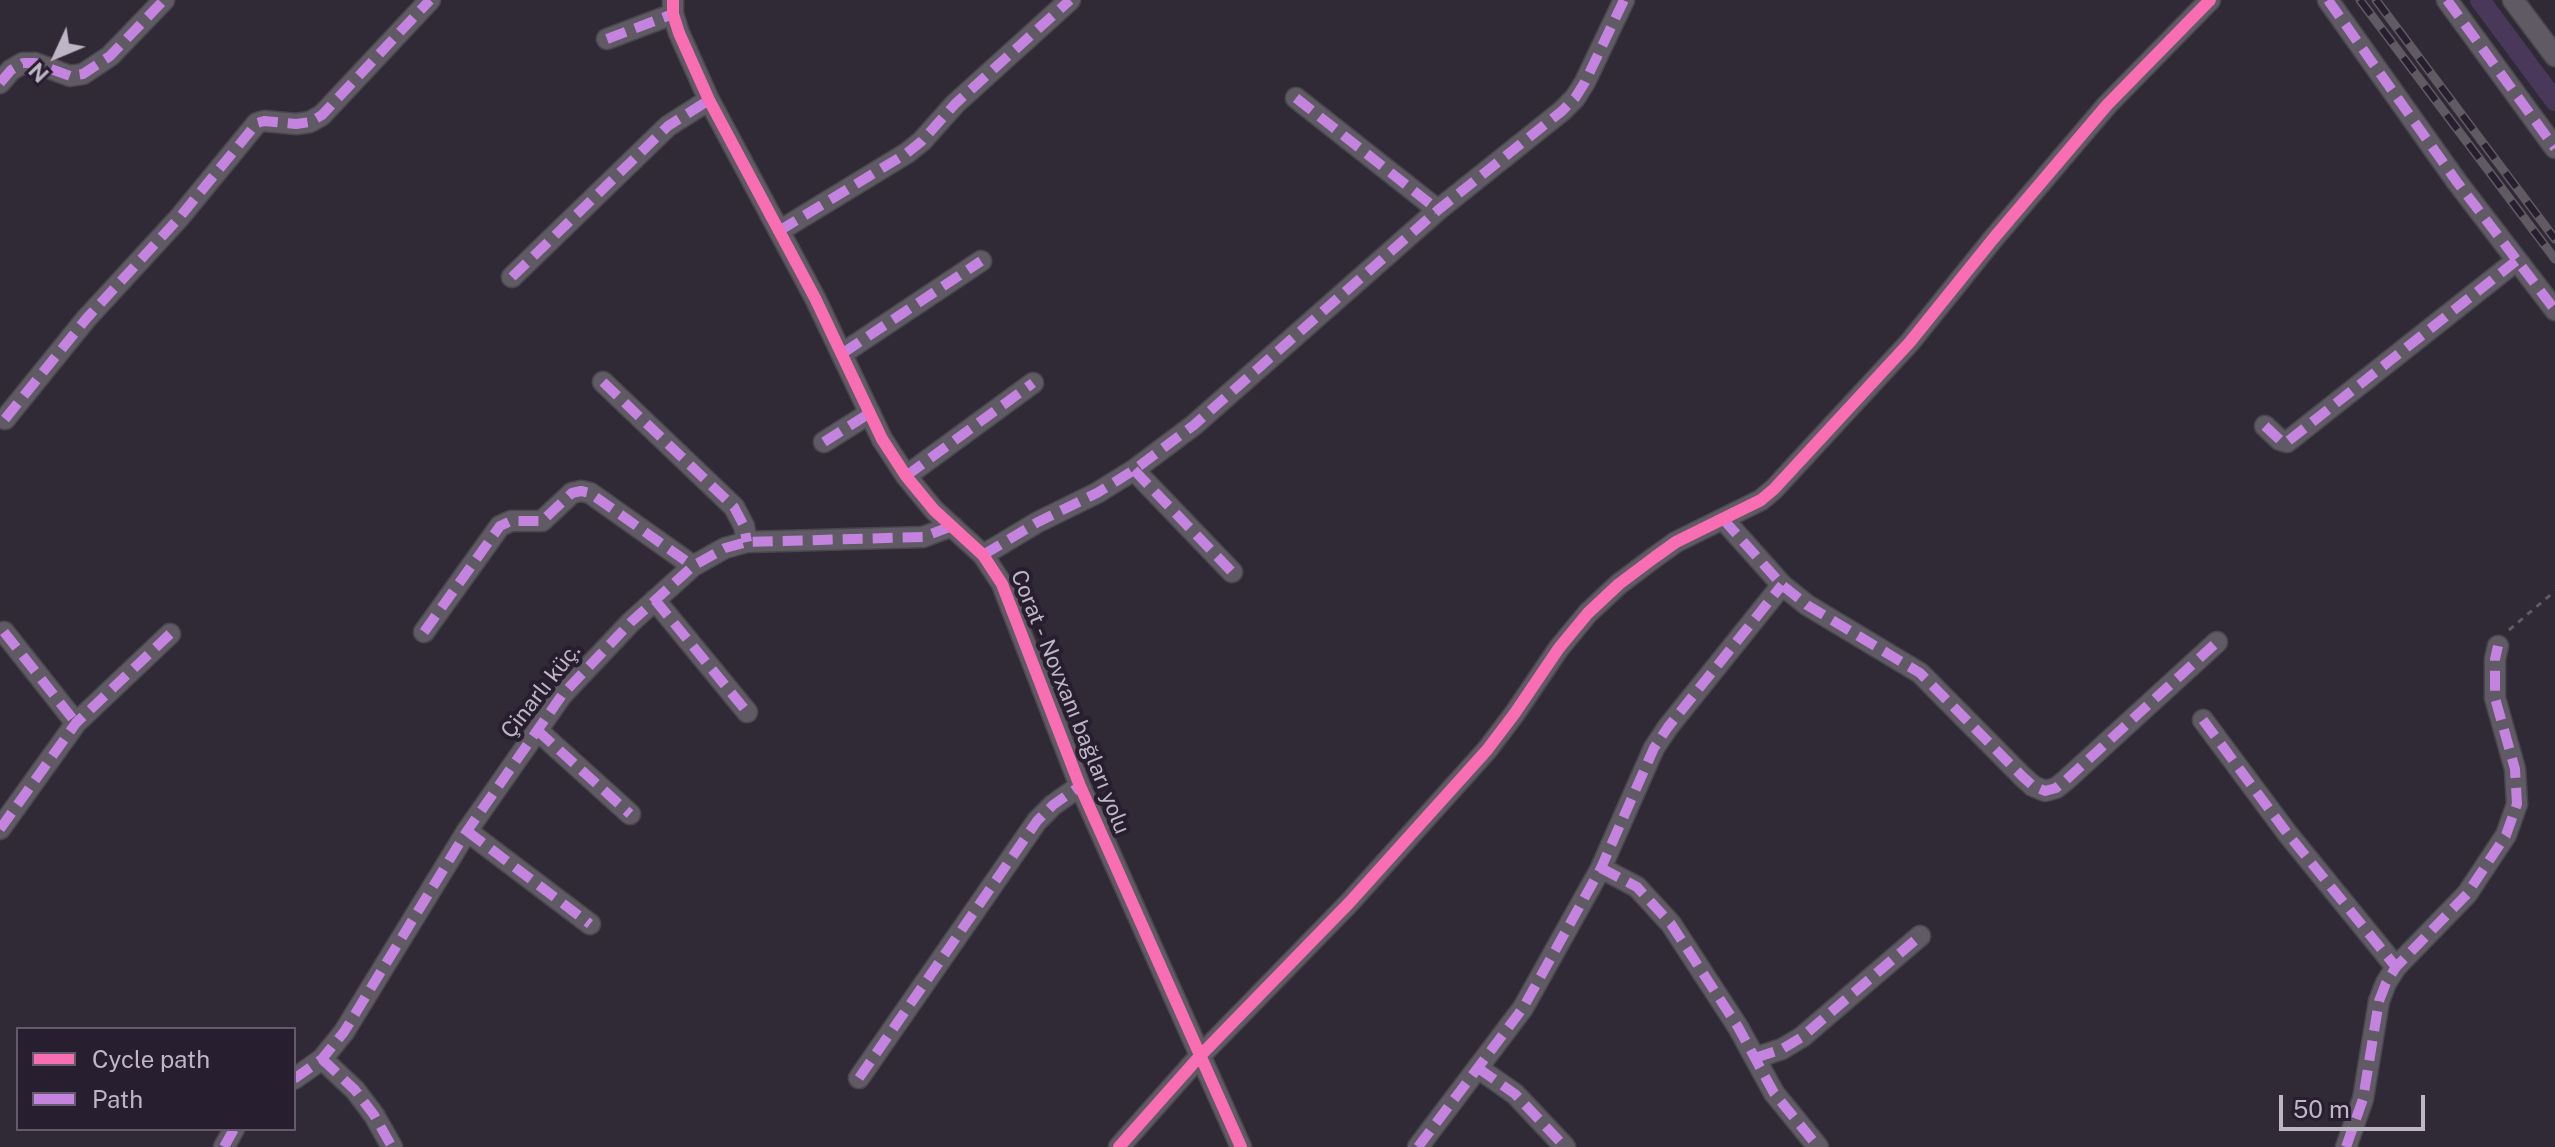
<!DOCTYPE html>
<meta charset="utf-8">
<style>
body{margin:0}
#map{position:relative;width:2555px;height:1147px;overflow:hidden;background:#302a36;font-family:"Public Sans",sans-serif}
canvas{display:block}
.legend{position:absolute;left:16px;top:1027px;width:280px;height:104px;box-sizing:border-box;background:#271e2f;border:2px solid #635a6b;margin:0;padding:10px 14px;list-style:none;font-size:24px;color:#beb5c6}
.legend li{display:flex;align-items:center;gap:16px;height:40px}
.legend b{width:40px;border:2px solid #635a6b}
.north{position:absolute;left:16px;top:16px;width:80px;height:80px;-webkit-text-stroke:6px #271e2f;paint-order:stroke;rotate:226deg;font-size:22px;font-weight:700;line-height:32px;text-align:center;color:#beb5c6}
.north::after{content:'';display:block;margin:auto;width:28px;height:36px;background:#beb5c6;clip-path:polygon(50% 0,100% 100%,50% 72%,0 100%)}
.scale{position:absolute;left:2279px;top:1095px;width:146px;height:36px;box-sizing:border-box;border:4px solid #beb5c6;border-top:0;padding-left:10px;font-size:24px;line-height:28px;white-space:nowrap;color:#beb5c6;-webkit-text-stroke:6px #271e2f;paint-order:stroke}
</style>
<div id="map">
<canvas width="2555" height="1147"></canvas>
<ul class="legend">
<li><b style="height:10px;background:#f96db3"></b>Cycle path</li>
<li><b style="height:10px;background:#c483df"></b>Path</li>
</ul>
<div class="north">N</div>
<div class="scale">50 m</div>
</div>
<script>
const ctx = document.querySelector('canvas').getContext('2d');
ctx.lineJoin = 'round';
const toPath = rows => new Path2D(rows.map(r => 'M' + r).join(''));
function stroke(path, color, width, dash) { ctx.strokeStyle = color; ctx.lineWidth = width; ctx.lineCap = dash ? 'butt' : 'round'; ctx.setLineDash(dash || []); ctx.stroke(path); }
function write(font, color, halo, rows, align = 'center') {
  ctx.font = font + ' "Public Sans",sans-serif'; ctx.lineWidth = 8; ctx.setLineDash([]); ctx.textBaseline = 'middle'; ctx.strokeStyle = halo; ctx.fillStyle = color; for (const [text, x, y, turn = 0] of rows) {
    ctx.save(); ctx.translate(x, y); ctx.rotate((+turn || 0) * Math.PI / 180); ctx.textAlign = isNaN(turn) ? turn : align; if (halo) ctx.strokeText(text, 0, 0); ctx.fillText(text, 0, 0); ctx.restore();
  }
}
stroke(toPath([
 [2480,0,2555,101]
]), '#493859', 20);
const street = toPath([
 [673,0,673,14,679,33,709,100,815,298,882,439,906,476,934,510,983,555,1002,584,1080,786,1241,1147],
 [2328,0,2457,182,2555,310],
 [2447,0,2555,148],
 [2513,0,2555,56],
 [607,39,673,14],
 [0,83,11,70,23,63,35,63,70,76,83,74,110,56,164,0],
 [1296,98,1438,210],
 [779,231,907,153,922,141,955,104,1070,0],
 [512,277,668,126,709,100],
 [843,353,981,261],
 [603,382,734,507,744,526,747,542],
 [5,419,86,319,179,218,257,123,264,121,296,124,310,122,322,115,430,0],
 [2265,426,2280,440,2287,442,2516,261],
 [824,442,870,413],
 [1134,470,1232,572],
 [906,476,1033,383],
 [1723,519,1782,585,1807,605,1920,673,2022,776,2033,786,2045,791,2056,788,2066,780,2217,642],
 [983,555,1038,522,1097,493,1134,470,1194,425,1438,210,1562,111,1575,98,1585,82,1624,0],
 [655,600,747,712],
 [4,632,76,723],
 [424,632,500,526,511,521,542,521,572,493,581,491,590,493,693,566],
 [2203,720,2287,833,2396,967],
 [537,730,630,814],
 [0,829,76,723,170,634],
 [467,831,590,924],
 [1601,868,1637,887,1671,924,1738,1027,1774,1093,1818,1147],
 [1755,1058,1782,1049,1802,1037,1920,936],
 [322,1059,355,1090,374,1115,392,1147],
 [1478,1068,1515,1094,1565,1147],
 [859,1078,1037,821,1053,805,1080,786],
 [294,1079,322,1059,344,1032,467,831,562,695,631,622,693,566,725,548,747,542,923,537,952,526],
 [224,1147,234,1129],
 [1119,1147,1199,1057,1350,902,1487,750,1515,713,1559,648,1588,613,1619,584,1655,557,1676,542,1761,500,1774,489,1910,342,1993,239,2107,105,2210,0],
 [1418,1147,1523,1008,1601,868,1654,748,1668,727,1782,585],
 [2346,1147,2363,1099,2379,1001,2386,983,2396,967,2467,894,2506,835,2517,804,2515,769,2495,698,2495,659,2498,646]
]);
stroke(street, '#4a464e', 23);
stroke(toPath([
 [2509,630,2555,591]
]), '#605b64', 3, [6, 6]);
stroke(street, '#5f5a63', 20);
const rail = toPath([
 [2360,0,2555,259],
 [2376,0,2555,239]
]);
stroke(rail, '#605b63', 9);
stroke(rail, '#271e2f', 6, [18]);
stroke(toPath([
 [2328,0,2457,182,2555,310],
 [2447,0,2555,148],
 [607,39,673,14],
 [0,83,11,70,23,63,35,63,70,76,83,74,110,56,164,0],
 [1296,98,1438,210],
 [779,231,907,153,922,141,955,104,1070,0],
 [512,277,668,126,709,100],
 [843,353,981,261],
 [603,382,734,507,744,526,747,542],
 [5,419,86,319,179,218,257,123,264,121,296,124,310,122,322,115,430,0],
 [2265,426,2280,440,2287,442,2516,261],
 [824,442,870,413],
 [1134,470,1232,572],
 [906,476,1033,383],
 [1723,519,1782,585,1807,605,1920,673,2022,776,2033,786,2045,791,2056,788,2066,780,2217,642],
 [983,555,1038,522,1097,493,1134,470,1194,425,1438,210,1562,111,1575,98,1585,82,1624,0],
 [655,600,747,712],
 [4,632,76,723],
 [424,632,500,526,511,521,542,521,572,493,581,491,590,493,693,566],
 [2203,720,2287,833,2396,967],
 [537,730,630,814],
 [0,829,76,723,170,634],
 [467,831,590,924],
 [1601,868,1637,887,1671,924,1738,1027,1774,1093,1818,1147],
 [1755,1058,1782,1049,1802,1037,1920,936],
 [322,1059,355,1090,374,1115,392,1147],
 [1478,1068,1515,1094,1565,1147],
 [859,1078,1037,821,1053,805,1080,786],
 [294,1079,322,1059,344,1032,467,831,562,695,631,622,693,566,725,548,747,542,923,537,952,526],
 [224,1147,234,1129],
 [1418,1147,1523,1008,1601,868,1654,748,1668,727,1782,585],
 [2346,1147,2363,1099,2379,1001,2386,983,2396,967,2467,894,2506,835,2517,804,2515,769,2495,698,2495,659,2498,646]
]), '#c483df', 10, [20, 10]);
stroke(toPath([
 [673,0,673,14,679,33,709,100,815,298,882,439,906,476,934,510,983,555,1002,584,1080,786,1241,1147],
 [1119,1147,1199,1057,1350,902,1487,750,1515,713,1559,648,1588,613,1619,584,1655,557,1676,542,1761,500,1774,489,1910,342,1993,239,2107,105,2210,0]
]), '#f96db3', 12);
write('22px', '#beb5c6', '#271e2f', [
 ["Çinarlı küç.",541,691,-52],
 ["Corat - Novxanı bağları yolu",1070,702,68]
]);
</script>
